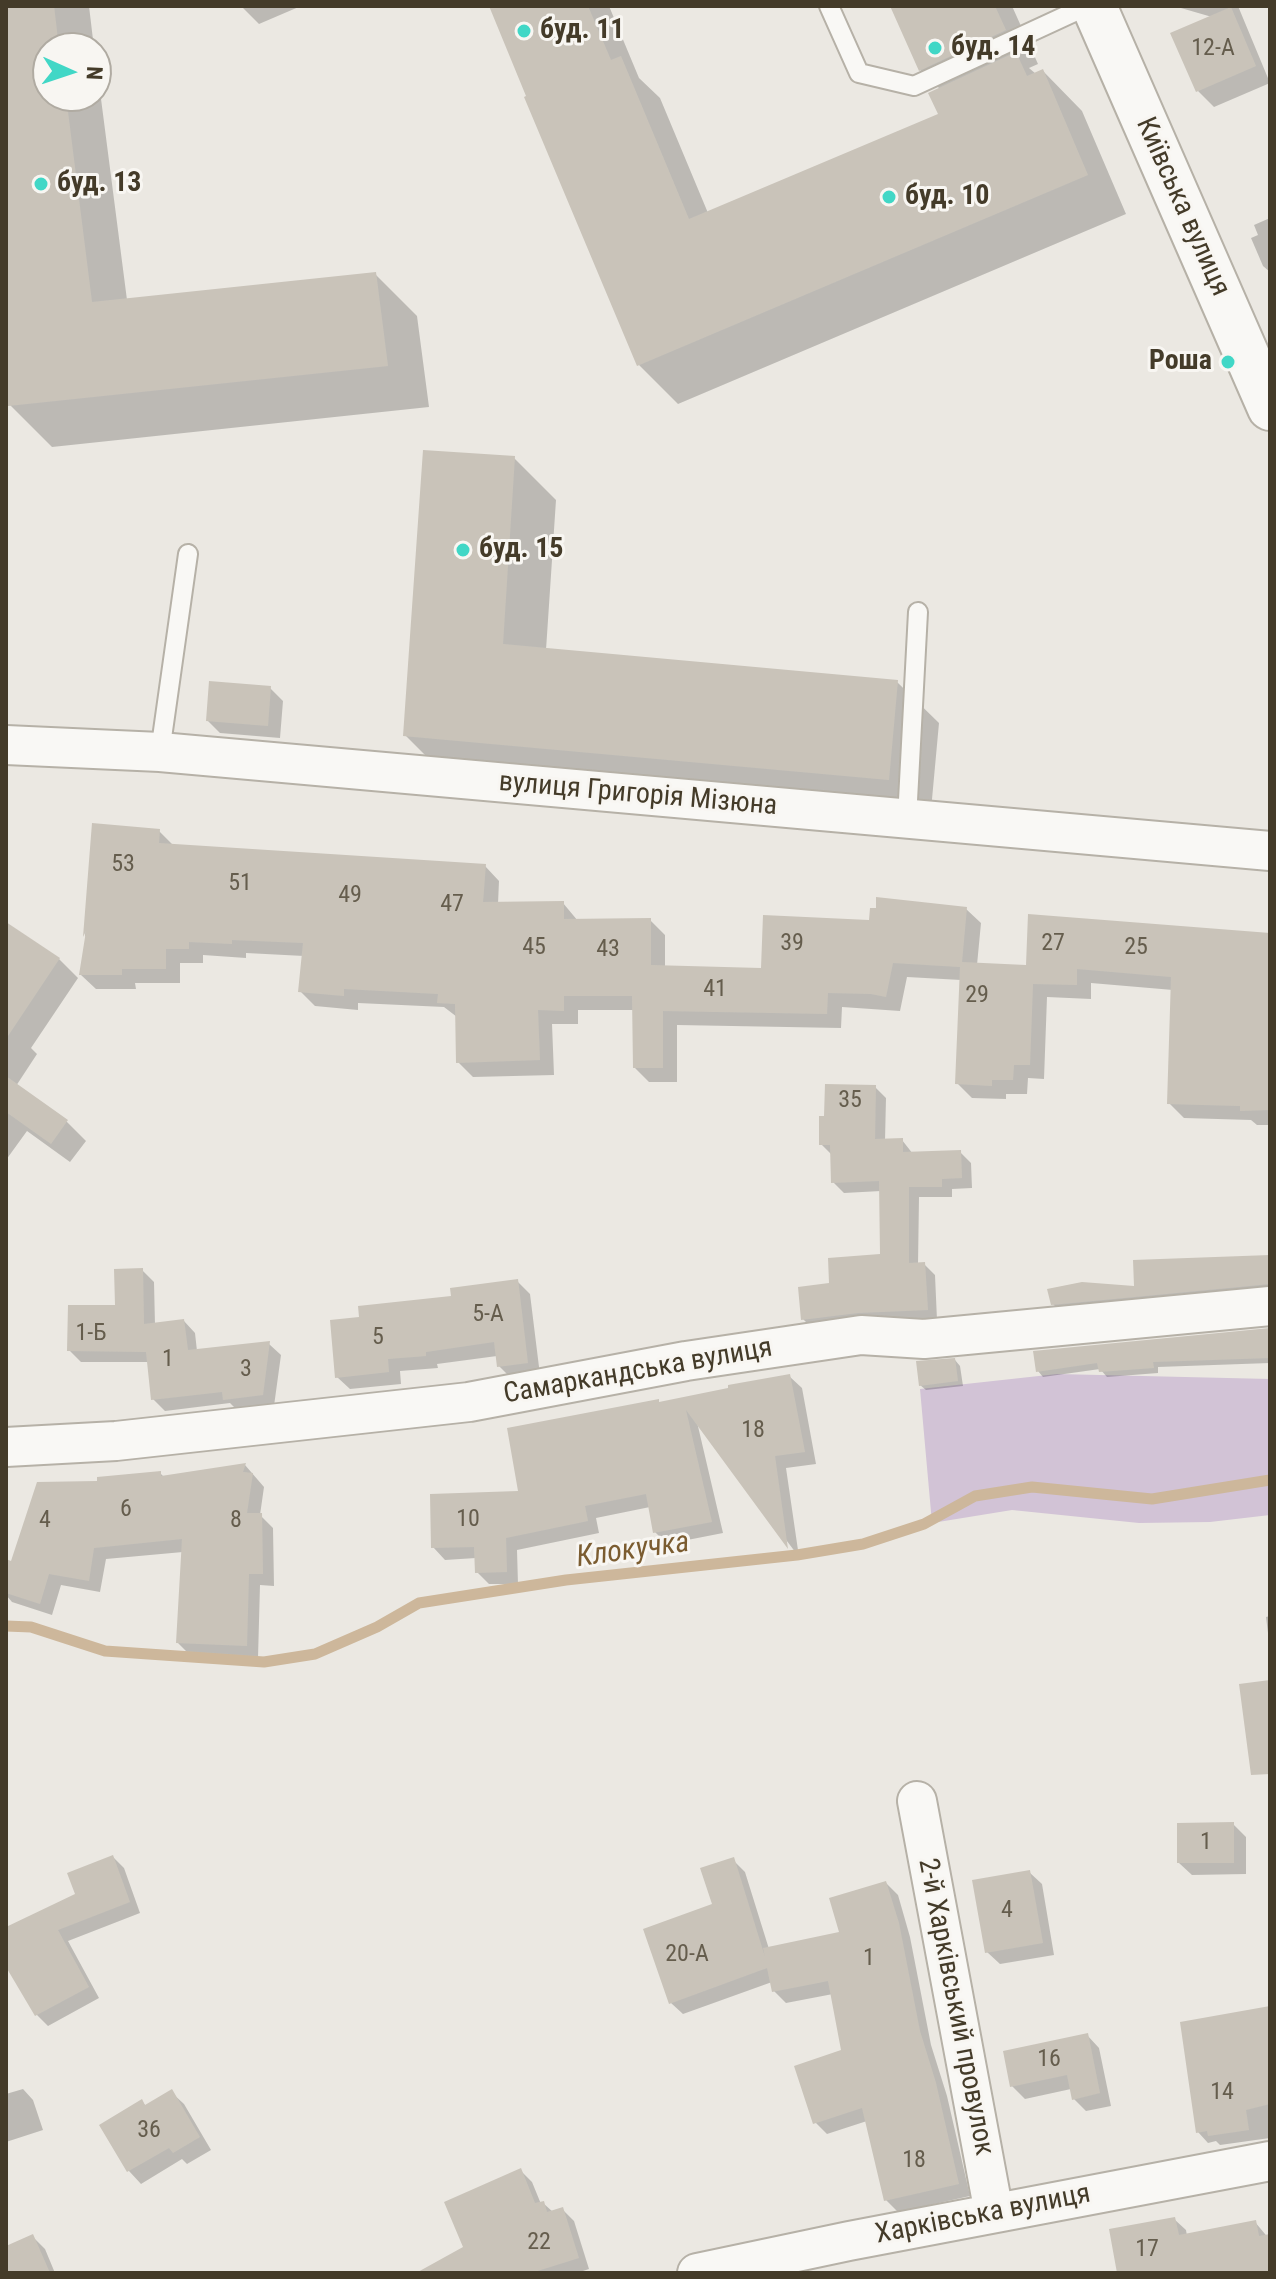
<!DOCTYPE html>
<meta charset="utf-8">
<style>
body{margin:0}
#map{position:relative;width:1276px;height:2279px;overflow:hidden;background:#ebe8e2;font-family:"Roboto Condensed",sans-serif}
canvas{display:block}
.frame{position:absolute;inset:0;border:8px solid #443b29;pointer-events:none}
.north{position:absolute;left:32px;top:32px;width:80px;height:80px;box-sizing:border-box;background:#f8f6f2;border:2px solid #b0aba2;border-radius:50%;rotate:93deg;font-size:22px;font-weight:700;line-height:32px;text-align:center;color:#443b29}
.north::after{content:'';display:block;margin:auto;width:28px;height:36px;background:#41d7c6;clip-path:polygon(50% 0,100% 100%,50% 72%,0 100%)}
</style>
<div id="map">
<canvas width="1276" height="2279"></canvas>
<div class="frame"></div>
<div class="north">N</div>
</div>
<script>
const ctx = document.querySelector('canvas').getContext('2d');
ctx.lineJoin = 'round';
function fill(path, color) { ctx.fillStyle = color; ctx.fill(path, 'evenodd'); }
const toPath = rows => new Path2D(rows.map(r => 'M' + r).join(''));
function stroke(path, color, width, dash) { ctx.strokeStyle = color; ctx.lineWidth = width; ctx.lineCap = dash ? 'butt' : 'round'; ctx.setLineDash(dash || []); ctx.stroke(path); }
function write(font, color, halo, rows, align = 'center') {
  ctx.font = font + ' "Roboto Condensed",sans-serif'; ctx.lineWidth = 6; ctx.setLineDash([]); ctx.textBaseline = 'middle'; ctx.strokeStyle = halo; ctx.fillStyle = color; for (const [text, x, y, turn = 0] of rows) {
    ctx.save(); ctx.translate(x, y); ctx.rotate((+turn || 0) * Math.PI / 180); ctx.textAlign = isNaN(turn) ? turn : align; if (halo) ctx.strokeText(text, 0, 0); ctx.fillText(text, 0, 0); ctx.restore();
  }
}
fill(toPath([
 [1057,1374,1270,1379,1270,1515,1210,1522,1139,1523,1012,1510,932,1523,920,1389]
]), '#d2c3d6');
fill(toPath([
 [6,6,89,6,94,48,48,48,48,96,96,96,96,60,127,300,375,274,417,316,429,407,52,447,10,405,6,374],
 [241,6,301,6,259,24],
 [491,6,609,6,639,78,660,98,708,213,940,115,940,89,920,70,892,6,1012,6,1038,64,1029,68,1036,74,1043,71,1082,111,1126,214,678,404,639,365],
 [1174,6,1238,6,1270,83,1214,107,1198,91,1212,17],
 [1270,218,1270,272,1263,266,1251,238,1258,235,1254,225],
 [514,458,556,500,546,650,897,682,939,723,930,821,447,777,405,735],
 [270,688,283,701,280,738,220,733,208,721],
 [94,825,159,831,174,846,485,866,499,881,498,904,563,903,578,921,650,920,665,935,665,968,763,970,871,922,966,909,981,923,977,965,1028,967,1270,935,1270,1125,1257,1125,1251,1120,1184,1118,1169,1103,1173,990,1091,983,1091,999,1047,997,1044,1079,1028,1078,1027,1094,1006,1094,1006,1099,972,1098,957,1083,961,980,907,977,900,1011,842,1007,841,1028,677,1025,677,1082,649,1082,635,1068,634,1010,578,1010,578,1024,552,1024,554,1075,473,1077,458,1062,457,1017,444,1007,358,1003,358,1010,315,1006,301,992,304,956,246,953,246,958,203,955,203,963,180,963,180,983,135,983,136,989,96,989,81,975,87,938,85,936],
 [6,935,59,959,78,978,31,1048,37,1054,16,1086,67,1122,86,1141,70,1162,27,1131,6,1160],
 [875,1087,886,1098,885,1141,902,1140,913,1154,960,1152,971,1163,972,1188,952,1189,952,1197,919,1197,918,1265,924,1264,935,1275,937,1320,814,1330,803,1319,831,1285,882,1256,881,1191,844,1193,833,1182,832,1155,821,1144],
 [1270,1255,1270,1290,1059,1310,1053,1304,1137,1288],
 [142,1270,154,1282,155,1325,184,1321,195,1333,197,1351,269,1344,281,1355,274,1406,237,1410,230,1403,165,1411,153,1399,149,1362,81,1362,69,1350,117,1307],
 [517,1281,530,1294,540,1375,511,1378,499,1366,497,1356,437,1364,438,1368,400,1371,401,1384,350,1389,337,1377,361,1319],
 [1270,1330,1270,1363,1158,1367,1158,1373,1107,1377,1100,1369,1043,1377,1038,1371],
 [955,1360,960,1366,963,1386,926,1390,920,1385],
 [789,1376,802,1388,816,1464,786,1468,799,1557,697,1422,723,1533,667,1544,655,1532,650,1507,596,1518,599,1533,517,1550,518,1584,489,1584,477,1572,476,1558,445,1560,433,1547,521,1493,658,1401,661,1404],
 [245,1465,264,1487,260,1515,273,1528,274,1586,260,1585,258,1658,190,1655,178,1643,183,1552,106,1559,100,1592,61,1585,52,1615,12,1602,6,1595,6,1568,99,1483,160,1473,164,1477],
 [1270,1616,1270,1649,1266,1617],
 [1233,1824,1246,1837,1246,1874,1192,1875,1179,1863],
 [113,1857,124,1868,140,1913,68,1941,99,1998,48,2026,37,2015,6,1963,6,1929,78,1895],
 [733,1860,745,1872,769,1949,841,1933,886,1883,898,1895,910,1937,931,2045,947,2096,970,2196,898,2212,886,2200,867,2121,827,2134,815,2122,844,2052,833,1994,786,2003,774,1991,772,1982,683,2014,671,2003],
 [1029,1872,1042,1884,1054,1955,1000,1964,987,1952],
 [1270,2008,1270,2138,1220,2145,1216,2141,1208,2143,1198,2132],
 [1087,2035,1099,2048,1111,2106,1086,2111,1073,2098,1071,2089,1025,2099,1012,2086],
 [23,2089,33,2100,43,2130,6,2142,6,2094],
 [171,2092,184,2104,211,2150,187,2164,182,2159,141,2184,129,2171,102,2125,142,2102,146,2106],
 [521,2171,532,2182,541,2204,543,2203,553,2212,562,2209,574,2221,589,2269,577,2273,421,2273,466,2248],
 [1174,2219,1186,2230,1187,2236,1255,2222,1270,2240,1270,2273,1119,2273],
 [33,2237,45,2249,55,2273,6,2273,6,2248]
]), '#0003');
stroke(toPath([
 [6,1626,31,1627,105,1651,264,1662,315,1654,377,1627,419,1603,566,1580,797,1555,863,1544,924,1524,975,1496,1032,1487,1152,1499,1270,1480]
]), '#cdb79b', 11);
fill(toPath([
 [6,6,54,6,59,48,48,48,48,96,66,96,92,302,376,272,388,366,8,406],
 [489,6,588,6,611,60,621,56,689,219,938,114,928,93,1016,52,1027,76,1043,69,1088,175,637,366,524,97,526,96],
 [890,6,995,6,1006,30,919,71],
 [1231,7,1256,66,1196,92,1170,33],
 [423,450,515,456,503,644,898,680,889,780,403,736],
 [209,681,271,686,268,726,206,721],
 [92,823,160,829,159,843,486,864,483,902,564,901,564,919,651,918,651,965,761,968,763,915,869,920,870,908,876,908,876,897,967,907,962,962,1026,965,1028,914,1270,933,1270,1110,1240,1111,1240,1106,1167,1104,1171,977,1077,969,1077,985,1033,984,1030,1065,1014,1065,1013,1080,992,1080,992,1086,955,1084,960,967,893,963,886,997,871,994,828,993,827,1014,663,1011,663,1068,633,1068,632,996,564,996,564,1011,538,1010,540,1060,456,1063,455,1004,437,1003,438,994,344,989,344,996,298,992,303,943,232,940,232,944,189,942,189,949,166,949,166,969,122,969,122,975,79,975,86,931,83,937],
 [6,922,60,958,6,1039],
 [6,1076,68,1120,51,1144,6,1112],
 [825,1084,876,1085,875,1139,903,1138,903,1152,961,1150,962,1178,942,1179,942,1187,909,1187,909,1263,925,1262,928,1310,858,1313,801,1320,798,1287,829,1283,828,1258,880,1254,879,1181,831,1183,830,1145,819,1145,819,1116,824,1116],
 [1270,1255,1270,1284,1051,1305,1047,1289,1082,1282,1134,1286,1133,1260],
 [143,1268,144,1324,184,1319,188,1350,270,1341,263,1395,223,1400,222,1392,151,1400,146,1352,67,1351,68,1305,115,1305,114,1269],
 [518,1279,528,1363,497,1367,494,1342,426,1352,426,1356,388,1359,389,1372,335,1378,330,1320,359,1317,358,1306,451,1296,450,1288],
 [1270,1328,1270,1358,1153,1362,1154,1368,1099,1372,1097,1363,1036,1372,1033,1351],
 [955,1358,958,1381,919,1386,916,1361],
 [790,1374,805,1452,775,1456,788,1549,686,1410,712,1522,653,1533,646,1494,585,1506,588,1521,506,1538,507,1572,475,1573,474,1547,431,1548,430,1494,518,1491,507,1428,659,1399,659,1402,728,1388,728,1385],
 [246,1463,243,1472,253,1473,247,1513,262,1513,263,1574,249,1574,247,1646,176,1643,182,1539,94,1548,89,1581,49,1574,40,1604,6,1593,6,1559,11,1561,37,1482,97,1481,97,1477,161,1471,161,1476],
 [1270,1680,1270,1774,1251,1775,1239,1684],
 [1234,1822,1234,1863,1177,1863,1177,1823],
 [113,1855,130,1902,58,1930,89,1987,35,2016,6,1967,6,1927,75,1894,67,1873],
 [734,1857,765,1957,763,1948,839,1932,829,1898,886,1881,899,1923,920,2031,936,2083,959,2184,884,2201,862,2108,813,2124,794,2066,841,2050,828,1981,772,1992,767,1968,669,2004,643,1929,712,1904,700,1868],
 [1030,1870,1043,1943,985,1953,972,1880],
 [1270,2006,1270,2104,1246,2110,1249,2130,1208,2136,1207,2131,1196,2133,1180,2022],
 [1088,2033,1100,2093,1072,2100,1067,2075,1010,2087,1003,2051],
 [172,2089,200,2137,173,2153,169,2148,127,2172,99,2125,142,2099,145,2105],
 [521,2168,535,2203,544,2201,547,2212,563,2207,579,2258,531,2273,416,2273,463,2247,444,2202],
 [1175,2217,1179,2235,1256,2220,1259,2236,1270,2234,1270,2273,1117,2273,1109,2229],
 [33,2234,50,2273,6,2273,6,2246]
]), '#c9c3b9');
const service = toPath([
 [829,6,859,73,914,86,1087,6],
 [160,752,188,554],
 [907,819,918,612]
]);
const minor = toPath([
 [6,745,160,752,1270,851],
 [6,1447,116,1441,469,1402,686,1361,861,1335,924,1339,1270,1306],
 [917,1801,994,2213],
 [697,2273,849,2241,1270,2161]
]);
const tertiary = toPath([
 [1094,6,1270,408]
]);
stroke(service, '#b6b1a7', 22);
stroke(minor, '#b6b1a7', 42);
stroke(tertiary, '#b6b1a7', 48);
stroke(service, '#f9f8f5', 18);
stroke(minor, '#f9f8f5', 38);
stroke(tertiary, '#f9f8f5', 44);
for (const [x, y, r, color] of [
 [524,31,8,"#41d7c6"],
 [935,48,8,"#41d7c6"],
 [41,184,8,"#41d7c6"],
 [889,197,8,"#41d7c6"],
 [1228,362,8,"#41d7c6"],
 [463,550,8,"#41d7c6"]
]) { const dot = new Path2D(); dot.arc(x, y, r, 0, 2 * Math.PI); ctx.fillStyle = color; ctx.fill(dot); stroke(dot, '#f8f6f2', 3); }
write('24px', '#655d4d', null, [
 ["12-А",1213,49],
 ["53",123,865],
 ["51",240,884],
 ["49",350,896],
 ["47",452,905],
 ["39",792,944],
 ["27",1053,944],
 ["45",534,948],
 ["25",1136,948],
 ["43",608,950],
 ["41",715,990],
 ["29",977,996],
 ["35",850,1101],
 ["5-А",488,1315],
 ["1-Б",91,1334],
 ["5",378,1338],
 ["1",168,1360],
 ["3",246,1370],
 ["18",753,1431],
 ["6",126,1510],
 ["10",468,1520],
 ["4",45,1521],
 ["8",236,1521],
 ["1",1206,1843],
 ["4",1007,1911],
 ["20-А",687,1955],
 ["1",869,1959],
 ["16",1049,2060],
 ["14",1222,2093],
 ["36",149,2131],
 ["18",914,2161],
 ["22",539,2243],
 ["17",1147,2250]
]);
write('bold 28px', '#443b29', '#f8f6f2', [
 ["буд. 11",540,31],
 ["буд. 14",951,48],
 ["буд. 13",57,184],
 ["буд. 10",905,197],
 ["Роша",1212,362,"right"],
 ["буд. 15",479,550]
], 'left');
write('28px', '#443b29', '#f8f6f2', [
 ["Київська вулиця",1182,207,66],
 ["вулиця Григорія Мізюна",638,795,5],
 ["Самаркандська вулиця",638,1372,-10],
 ["2-й Харківський провулок",955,2007,79],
 ["Харківська вулиця",983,2215,-11]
]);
write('italic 30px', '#7b5c30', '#f8f6f2', [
 ["Клокучка",633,1551,-8]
]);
</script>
